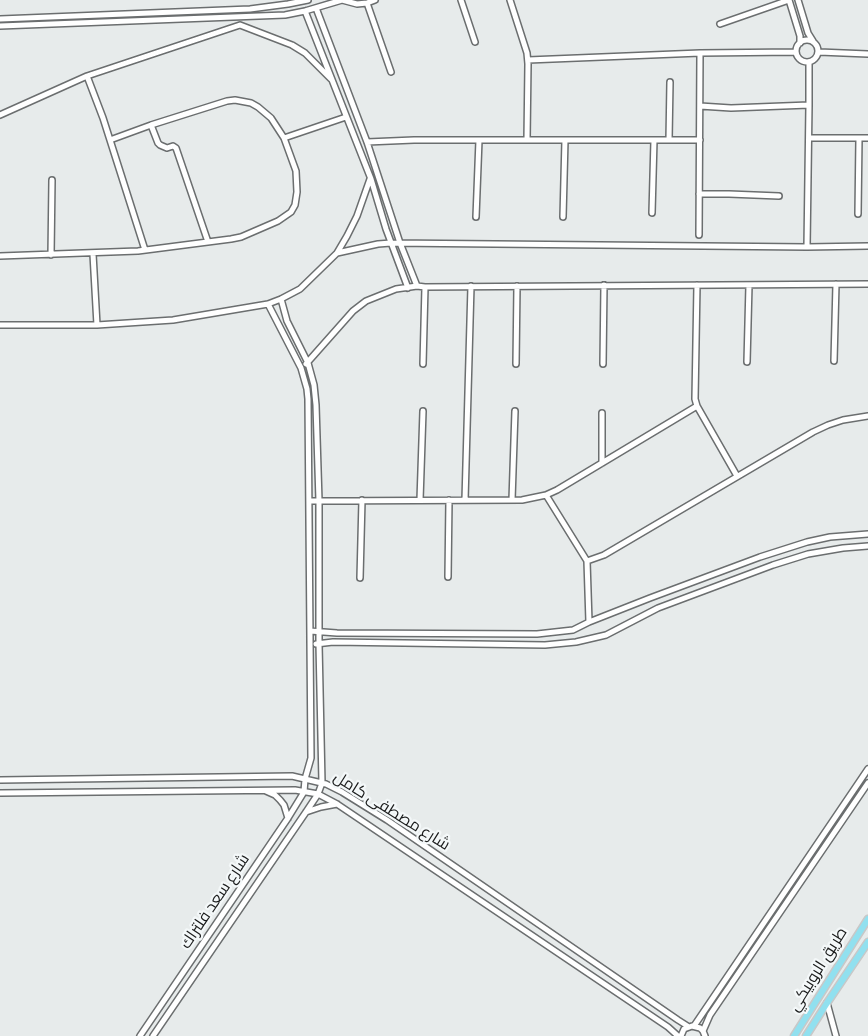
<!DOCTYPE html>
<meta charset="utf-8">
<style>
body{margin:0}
canvas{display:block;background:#e7ebeb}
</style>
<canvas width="868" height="1036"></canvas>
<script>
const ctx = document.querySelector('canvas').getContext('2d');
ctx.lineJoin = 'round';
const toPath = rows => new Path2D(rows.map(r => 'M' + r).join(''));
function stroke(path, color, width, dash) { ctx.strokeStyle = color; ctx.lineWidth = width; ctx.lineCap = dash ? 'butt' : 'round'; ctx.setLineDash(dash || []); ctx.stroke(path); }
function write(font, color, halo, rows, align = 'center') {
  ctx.font = font + ' "Source Sans 3",Cairo,sans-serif'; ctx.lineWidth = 4.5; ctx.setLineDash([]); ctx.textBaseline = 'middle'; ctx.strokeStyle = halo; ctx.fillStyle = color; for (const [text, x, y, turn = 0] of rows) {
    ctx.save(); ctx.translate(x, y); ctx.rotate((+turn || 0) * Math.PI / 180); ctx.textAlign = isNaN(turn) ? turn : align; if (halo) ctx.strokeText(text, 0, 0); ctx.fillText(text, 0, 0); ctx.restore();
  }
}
const minor = toPath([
 [342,0,357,4,367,3,375,0],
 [461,0,475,42],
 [510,0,527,53,528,64,527,140],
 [789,0,800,36,800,43],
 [798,0,808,33,813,41],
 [367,3,391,72],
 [316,8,367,142,400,243,417,286],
 [305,11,371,179,386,229,408,288],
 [0,19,250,9,288,4,308,0],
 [720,24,789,0],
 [0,26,285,15,305,11,342,0],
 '796 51a11 11 0 1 1 22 0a11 11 0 1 1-22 0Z',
 [819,52,868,54],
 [528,60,700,53,796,52],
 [87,76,103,118,145,250],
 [700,106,731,108,809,105],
 [0,115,87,76,240,25,292,45,305,53,331,79],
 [151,125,158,143,160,145,167,148,173,146,176,148,208,242],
 [284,138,346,117],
 [809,138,868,138],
 [669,140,670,82],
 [367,142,414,140,700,140],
 [699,194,729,194,779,196],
 [652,213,654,140],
 [858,214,859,138],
 [476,217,479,140],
 [563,217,565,140],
 [699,235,700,53],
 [807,247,809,105,809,62],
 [337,253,347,236,357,216,370,179],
 [93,254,97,325],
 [51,255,52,180],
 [0,256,138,251,231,239,241,237,278,221,291,212,295,205,297,192,296,171,284,138,271,118,258,107,251,103,235,100,227,101,151,125,110,140],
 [697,285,695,399,697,406,737,476],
 [0,325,97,325,173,320,268,304,281,299,300,289,337,253,378,244,391,243,807,247,868,246],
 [834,361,836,284],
 [747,362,749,285],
 [306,364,353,311,366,301,396,289,417,286,425,287,868,284],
 [423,364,425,287],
 [516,364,517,286],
 [603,364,604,285],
 [602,463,602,413],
 [546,495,587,561,589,622],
 [420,500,423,411],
 [465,500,471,286],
 [512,500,515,411],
 [309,501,522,500,546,495,557,490,697,406],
 [587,561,604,555,813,432,828,425,843,420,868,416],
 [448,577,449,500],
 [360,578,362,500],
 [310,631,337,633,537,634,573,630,589,622,650,598,760,557,807,542,830,537,868,534],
 [316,644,333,642,545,645,576,642,606,635,658,608,773,565,808,554,843,548,868,546],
 [0,780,292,776,326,784,342,792,387,820,678,1020,689,1027],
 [266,791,275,795,280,800,284,805,288,818],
 [0,793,295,790,318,794,337,804,668,1027,678,1036],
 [306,812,321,807,337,804],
 [827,1003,836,1036],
 [694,1026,868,769],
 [703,1031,710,1015,868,783],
 [140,1036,288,818,304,792,305,779,311,758,308,399,307,389,301,368,268,304],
 [153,1036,306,812,318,794,322,783,319,644,319,501,316,405,314,385,308,363,287,321,281,299],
 [681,1036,684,1029,692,1026,700,1028,703,1031,705,1036]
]);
const major = toPath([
 [794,1036,868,919],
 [806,1036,827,1003,868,942]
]);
stroke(minor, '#6b6e6f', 8);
stroke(major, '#c8c8c8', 9);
stroke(minor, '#fff', 5);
stroke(major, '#91e0ef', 6);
write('16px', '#191a1a', '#f4f8f9', [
 ["شارع مصطفى كامل",391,812,32],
 ["شارع سعد فلتراك",216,902,-56],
 ["طريق الروبيكي",819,970,-58]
]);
</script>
